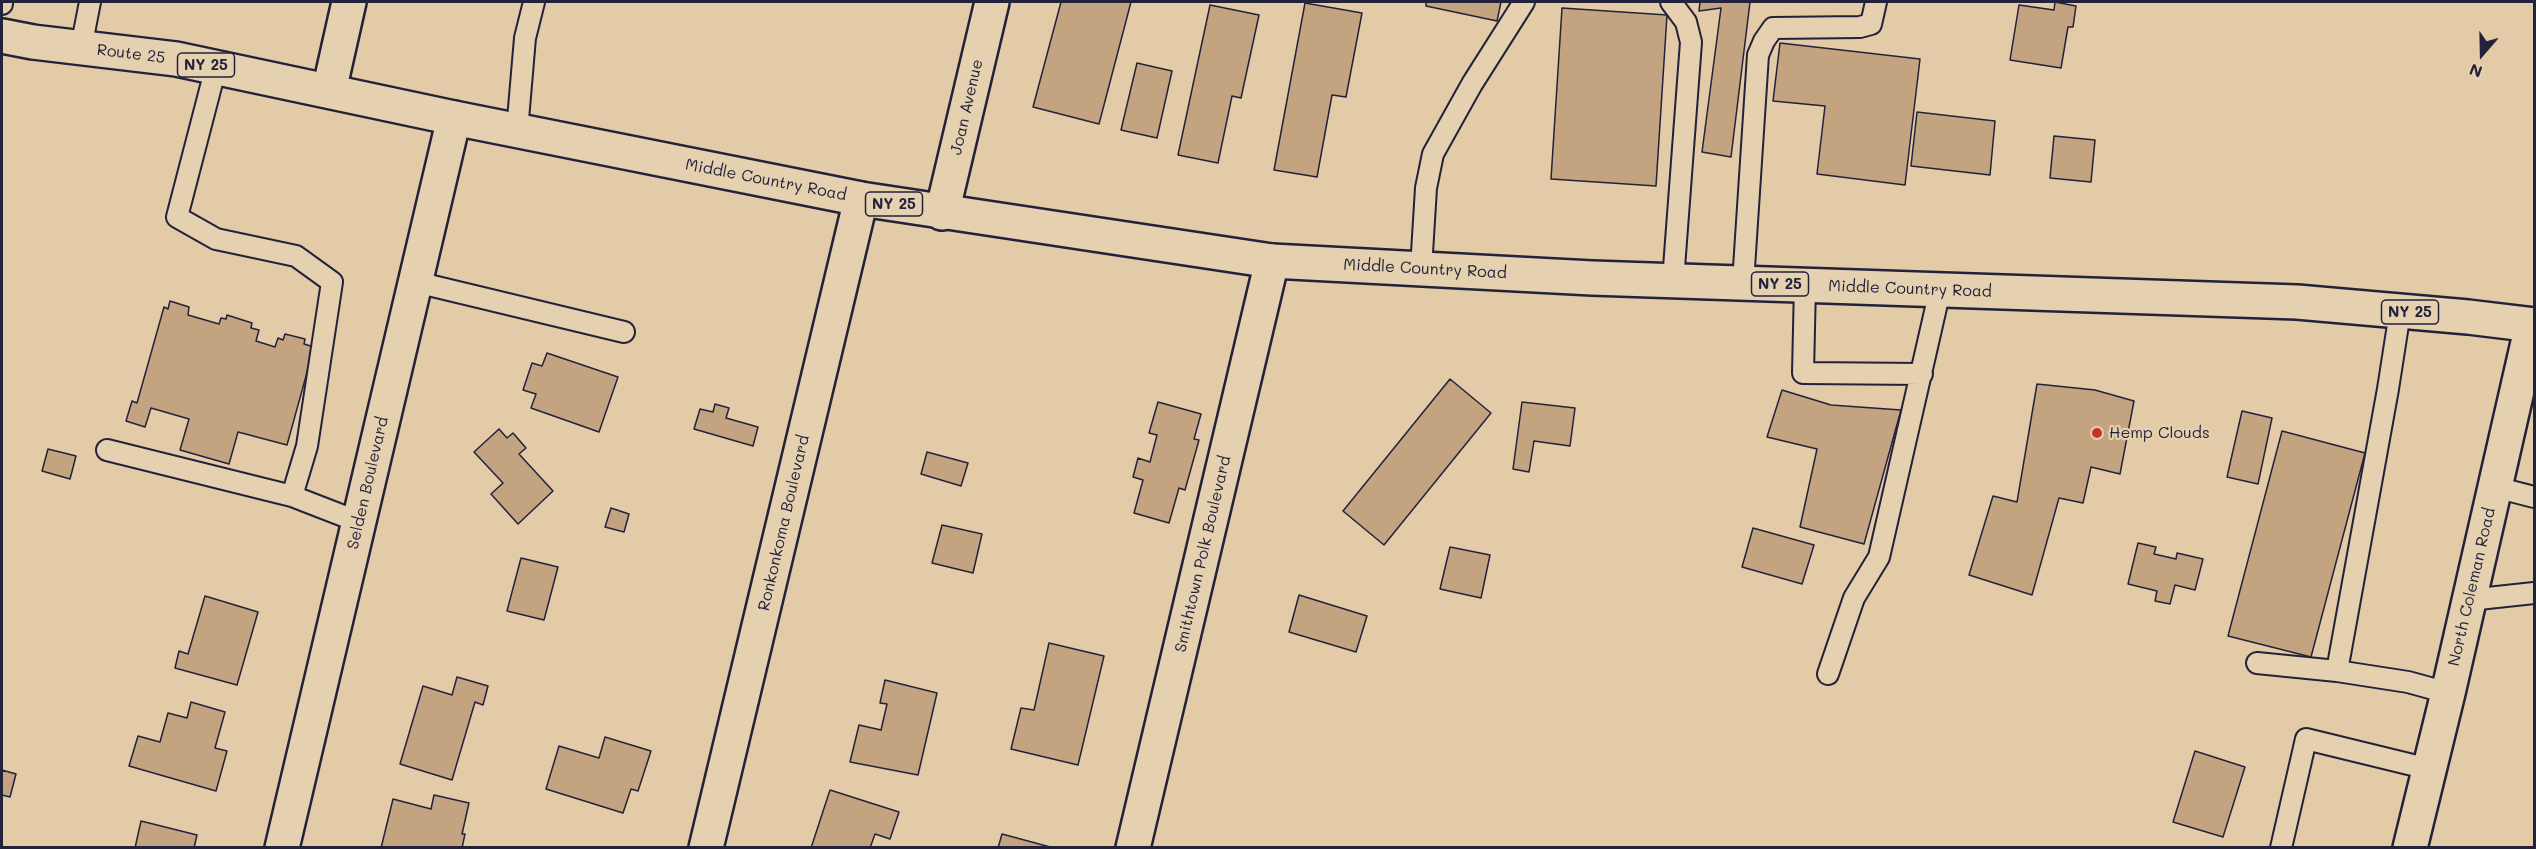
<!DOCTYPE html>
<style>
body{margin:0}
#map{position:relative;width:2536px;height:849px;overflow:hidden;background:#e3cba8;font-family:Mali,sans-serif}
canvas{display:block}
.frame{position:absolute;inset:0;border:3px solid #22223b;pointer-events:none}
.north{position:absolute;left:2452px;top:24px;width:60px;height:60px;-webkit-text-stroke:4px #e5d0af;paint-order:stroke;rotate:200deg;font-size:16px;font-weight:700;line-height:24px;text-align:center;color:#22223b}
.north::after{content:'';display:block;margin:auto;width:21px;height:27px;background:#22223b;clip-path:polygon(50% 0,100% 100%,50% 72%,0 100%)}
</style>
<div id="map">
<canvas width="2536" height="849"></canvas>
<div class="frame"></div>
<div class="north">N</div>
</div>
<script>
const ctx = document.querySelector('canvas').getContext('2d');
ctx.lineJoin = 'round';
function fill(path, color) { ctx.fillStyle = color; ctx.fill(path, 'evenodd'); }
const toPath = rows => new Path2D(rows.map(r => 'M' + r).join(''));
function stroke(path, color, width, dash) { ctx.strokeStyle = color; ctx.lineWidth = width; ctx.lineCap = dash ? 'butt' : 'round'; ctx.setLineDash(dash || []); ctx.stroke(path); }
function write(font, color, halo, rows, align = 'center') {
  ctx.font = font + ' Mali,sans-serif'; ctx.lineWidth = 4.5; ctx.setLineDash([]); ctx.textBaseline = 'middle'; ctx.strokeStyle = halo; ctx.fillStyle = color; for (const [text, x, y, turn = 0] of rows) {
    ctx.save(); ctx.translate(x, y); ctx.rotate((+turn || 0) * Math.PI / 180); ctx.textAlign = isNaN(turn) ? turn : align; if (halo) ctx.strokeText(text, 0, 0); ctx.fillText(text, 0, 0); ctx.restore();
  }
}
const building = toPath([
 [1061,2,1131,2,1099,124,1033,107,1061,2],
 [1426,2,1501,2,1497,21,1426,6,1426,2],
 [1700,2,1750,2,1731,157,1702,152,1721,8,1699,11,1700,2],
 [2055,2,2076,6,2073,27,2068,27,2061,68,2010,60,2019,5,2054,10,2055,2],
 [1305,3,1362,13,1346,97,1332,95,1317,177,1274,170,1305,3],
 [1210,5,1259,15,1241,98,1232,96,1218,163,1178,155,1210,5],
 [1562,8,1667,15,1656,186,1551,179,1562,8],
 [1780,43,1920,59,1905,185,1817,174,1825,106,1773,101,1780,43],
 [1137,63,1172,71,1157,138,1121,130,1137,63],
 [1917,112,1995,121,1990,175,1911,166,1917,112],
 [2054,136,2095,140,2091,182,2050,178,2054,136],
 [170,301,189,307,188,315,219,324,221,318,226,319,227,315,252,323,251,328,259,330,256,341,275,347,278,338,283,340,285,334,305,339,304,344,314,347,287,445,238,432,229,464,180,450,189,419,151,408,145,427,126,421,132,401,137,403,164,307,168,309,170,301],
 [547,353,618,377,599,432,531,408,536,394,523,390,532,363,542,366,547,353],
 [1450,379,1491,413,1384,545,1343,511,1450,379],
 [2037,384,2095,390,2134,401,2120,474,2091,467,2083,503,2059,498,2032,595,1969,575,1993,496,2017,502,2037,384],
 [1782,390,1831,405,1901,410,1864,544,1800,527,1817,449,1767,437,1782,390],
 [1158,402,1201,414,1194,439,1199,440,1185,490,1179,488,1169,523,1134,513,1143,480,1133,477,1138,458,1150,462,1157,435,1149,433,1158,402],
 [1522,402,1575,408,1570,446,1534,441,1529,472,1513,469,1522,402],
 [715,404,729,408,726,418,758,427,753,446,694,429,700,409,713,412,715,404],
 [2242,411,2272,418,2258,484,2227,477,2242,411],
 [499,429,507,438,513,433,526,448,519,454,553,491,518,524,491,494,503,483,474,452,499,429],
 [2282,431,2365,453,2311,657,2228,636,2282,431],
 [48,449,76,456,70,479,42,471,48,449],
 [927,452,968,463,961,486,921,474,927,452],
 [611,508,629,514,624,532,605,527,611,508],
 [942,525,982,534,973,573,932,563,942,525],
 [1753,528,1814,545,1802,584,1742,567,1753,528],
 [2138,543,2156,547,2154,554,2176,559,2177,553,2203,559,2195,590,2175,585,2170,604,2155,601,2157,591,2128,584,2138,543],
 [1450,547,1490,555,1481,598,1440,589,1450,547],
 [521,558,558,567,544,620,507,611,521,558],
 [1299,595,1367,616,1356,652,1289,632,1299,595],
 [205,596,258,612,237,685,175,668,179,651,188,654,205,596],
 [1049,643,1104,656,1078,765,1011,749,1021,708,1034,710,1049,643],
 [457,677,488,686,483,705,475,702,452,780,400,764,423,686,452,695,457,677],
 [885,680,937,693,918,775,850,762,859,725,881,730,887,704,880,703,885,680],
 [191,702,225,712,215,748,227,751,216,791,129,766,138,736,160,742,168,713,187,718,191,702],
 [605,737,651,751,638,791,631,789,623,813,546,789,559,746,599,758,605,737],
 [2195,751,2245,767,2223,837,2173,822,2195,751],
 [2,770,16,774,10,797,2,795,2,770],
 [830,790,899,812,890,839,875,834,870,848,811,848,830,790],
 [434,795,469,803,462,834,465,834,462,848,381,848,393,799,431,809,434,795],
 [141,821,197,835,194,848,135,848,141,821],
 [1002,834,1054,848,998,848,1002,834]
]);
fill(building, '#c4a381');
stroke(building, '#22223b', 1.5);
const lane = toPath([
 [1671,2,1686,22,1691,42,1673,281],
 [2,4,2,2],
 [81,48,90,2],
 [216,67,177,217,216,239,296,256,332,282,307,446,292,496,359,522],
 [517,131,525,38,534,2],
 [1421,269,1426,188,1433,154,1472,84,1524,2],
 [416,282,624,332],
 [1743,283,1758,55,1764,41,1773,28,1860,27,1871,24,1876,2],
 [1805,285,1803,373,1922,374],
 [2400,312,2388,389,2337,671,2408,682,2448,693],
 [107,450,292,496],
 [2495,487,2534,497],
 [2469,600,2534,593],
 [2257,663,2337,671],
 [1828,674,1854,598,1879,557,1940,290],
 [2281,848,2306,739,2429,769]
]);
const street = toPath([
 [329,91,349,2],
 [942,213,992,2],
 [282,848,454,118],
 [706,848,861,199],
 [2410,848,2448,693,2532,325]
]);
const secondary = toPath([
 [1133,848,1272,261]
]);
const primary = toPath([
 [2,36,33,42,176,59,454,118,861,199,1272,261,1592,278,2297,302,2468,317,2534,325]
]);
stroke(lane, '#22223b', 24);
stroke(street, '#22223b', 38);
stroke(secondary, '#22223b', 38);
stroke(primary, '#22223b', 38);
stroke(lane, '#e5d0af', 20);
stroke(street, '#e5d0af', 33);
stroke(secondary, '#e5d0af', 33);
stroke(primary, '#e5d0af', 33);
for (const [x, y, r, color] of [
 [2097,433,6,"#c8321e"]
]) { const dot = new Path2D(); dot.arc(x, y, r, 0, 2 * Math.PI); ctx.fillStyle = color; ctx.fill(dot); stroke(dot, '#e5d0af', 2); }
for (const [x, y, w] of [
 [206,65,57],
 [894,204,57],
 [1780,284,57],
 [2410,312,57]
]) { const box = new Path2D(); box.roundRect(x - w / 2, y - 12, w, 24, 4.5); ctx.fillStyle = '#e5d0af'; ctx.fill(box); stroke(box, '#22223b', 1.5); }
write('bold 15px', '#22223b', null, [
 ["NY 25",206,65],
 ["NY 25",894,204],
 ["NY 25",1780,284],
 ["NY 25",2410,312]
]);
write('16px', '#22223b', '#e5d0af', [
 ["Route 25",131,54,7],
 ["Joan Avenue",967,107,-77],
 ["Middle Country Road",766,180,11],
 ["Middle Country Road",1425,269,3],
 ["Middle Country Road",1910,289,2],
 ["Selden Boulevard",368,483,-77],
 ["Ronkonkoma Boulevard",784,523,-77],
 ["Smithtown Polk Boulevard",1203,554,-77],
 ["North Coleman Road",2472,587,-77]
]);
write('16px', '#22223b', '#e5d0af', [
 ["Hemp Clouds",2109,433]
], 'left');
</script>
